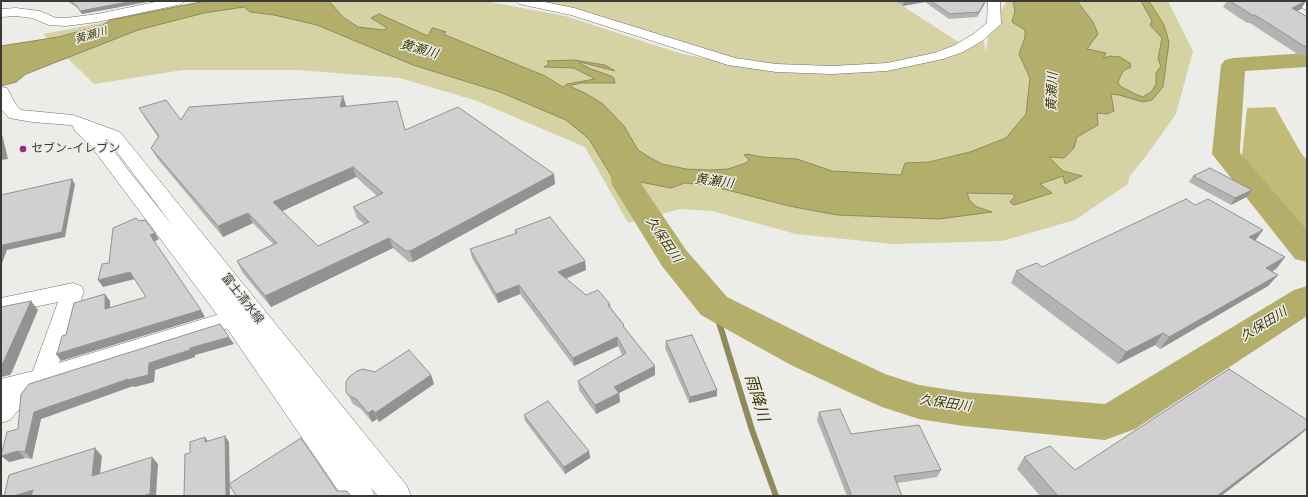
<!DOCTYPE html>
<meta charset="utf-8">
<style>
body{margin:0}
#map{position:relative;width:1308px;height:497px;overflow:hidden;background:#ecece9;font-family:"Titillium Web",sans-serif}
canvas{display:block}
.frame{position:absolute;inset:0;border:2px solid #3a3a38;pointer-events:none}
</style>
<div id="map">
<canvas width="1308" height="497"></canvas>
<div class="frame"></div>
</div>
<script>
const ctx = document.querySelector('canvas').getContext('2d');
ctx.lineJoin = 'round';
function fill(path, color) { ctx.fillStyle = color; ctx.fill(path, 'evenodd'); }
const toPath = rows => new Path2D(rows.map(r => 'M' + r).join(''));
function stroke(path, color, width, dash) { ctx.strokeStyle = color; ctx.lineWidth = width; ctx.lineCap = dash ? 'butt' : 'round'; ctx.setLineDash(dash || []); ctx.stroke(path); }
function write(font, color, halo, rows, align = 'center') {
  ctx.font = font + ' "Titillium Web","Noto Sans JP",sans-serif'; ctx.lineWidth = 3; ctx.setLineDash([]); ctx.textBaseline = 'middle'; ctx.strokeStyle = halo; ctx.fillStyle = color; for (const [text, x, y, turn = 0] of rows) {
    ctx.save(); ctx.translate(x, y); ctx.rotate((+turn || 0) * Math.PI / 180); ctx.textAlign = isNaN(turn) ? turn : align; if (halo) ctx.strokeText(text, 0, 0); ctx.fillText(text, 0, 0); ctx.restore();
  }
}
fill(toPath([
 [216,1,485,1,565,16,682,54,778,72,707,54,531,1,895,1,963,45,983,37,986,52,989,28,1007,1,1168,1,1193,51,1176,114,1146,156,1129,177,1128,184,1075,220,1002,241,893,244,796,234,712,211,680,209,628,223,585,147,477,101,400,78,298,70,183,70,94,84,43,34]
]), '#d5d2a4');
fill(toPath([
 [1275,107,1301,153,1307,160,1307,234,1242,156,1247,108]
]), '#c1bb77');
const water = toPath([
 [206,1,329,1,343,17,358,27,383,30,387,29,384,26,371,18,379,14,428,36,432,28,433,28,446,32,443,34,545,76,563,87,567,84,595,79,574,68,544,67,549,64,547,61,574,60,605,65,615,71,584,63,579,63,591,69,611,76,614,78,615,83,581,83,572,85,571,87,585,93,603,104,624,126,638,150,649,157,662,164,686,169,710,170,728,169,746,163,749,160,744,155,747,154,762,157,797,159,832,171,901,175,905,163,929,162,970,152,1006,138,1026,114,1030,78,1019,54,1025,37,1025,30,1012,22,1015,11,1013,1,1077,1,1093,22,1098,34,1087,49,1106,53,1103,58,1110,56,1120,57,1130,63,1131,67,1123,71,1118,82,1120,86,1135,94,1143,97,1152,91,1156,84,1156,73,1161,66,1158,59,1162,38,1150,25,1152,21,1141,1,1149,1,1164,25,1169,42,1163,87,1152,100,1143,102,1119,95,1111,94,1114,111,1107,114,1097,113,1098,125,1077,137,1074,148,1064,158,1049,157,1063,171,1082,176,1065,184,1063,176,1040,184,1052,193,1014,205,1010,202,1015,196,1012,194,967,193,970,201,977,207,992,212,939,219,837,215,789,206,708,185,685,183,671,188,635,181,615,182,589,139,566,120,500,92,413,65,317,25,274,15,250,12,244,7,204,13,138,30,26,74,16,82,1,86,1,46,58,37,103,25,110,20,206,1]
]);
fill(water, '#b4ae6b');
stroke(water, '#8f8b5c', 1);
stroke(toPath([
 [714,306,752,430,776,496]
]), '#8f8b5c', 6);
fill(toPath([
 [1307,53,1307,67,1245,71,1240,148,1240,153,1307,230,1307,262,1295,259,1212,154,1221,65,1225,60,1233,58,1307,53],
 [609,131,619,133,637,165,642,185,686,250,727,297,817,342,885,374,919,385,964,392,1105,404,1294,290,1307,286,1307,316,1135,429,1105,440,964,426,919,419,882,407,857,396,789,364,701,315,662,266,612,185,609,165,595,139,599,133,609,131]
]), '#b4ae6b');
const street = toPath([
 [160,1,184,1,182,4,178,5,97,22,66,26,49,25,32,18,16,16,1,17,1,9,16,8,40,11,56,18,66,18,97,14,160,1],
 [517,1,540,1,574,8,735,58,776,64,832,66,887,63,934,53,953,46,972,35,987,23,988,1,1000,1,1001,24,982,41,963,52,943,59,887,71,832,74,776,72,728,65,571,15,519,4,517,1],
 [1289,1,1307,1,1307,10,1291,4,1289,1],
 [73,283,81,286,84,291,59,363,233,310,241,312,244,318,241,324,35,390,10,420,1,423,1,379,33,371,58,302,1,314,1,298,73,283]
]);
const secondary = toPath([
 [1,87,7,88,16,105,21,110,73,115,120,132,407,486,411,496,378,496,371,488,375,496,342,496,224,324,91,146,75,131,73,126,70,125,32,122,9,118,1,109,1,87],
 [105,139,108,140,173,226,128,170,105,139]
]);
stroke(street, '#6e6e6b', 1);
stroke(secondary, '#6e6e6b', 1);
fill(street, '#fff');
fill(secondary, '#fff');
fill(toPath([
 [67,1,152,1,82,14,79,9],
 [895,1,986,1,977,17,949,19,925,2,903,6],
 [1227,1,1306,1,1301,9,1297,11,1307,17,1307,55,1299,55,1250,23,1247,23,1223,7],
 [346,105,346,106,405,130,554,174,555,184,413,262,409,262,393,248,271,307,242,272,237,261,273,244,253,223,223,237,157,158,151,148,158,137,145,118,139,108,181,120],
 [356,177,377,196,353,207,357,218,364,224,318,246,282,211],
 [1193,176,1252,190,1248,196,1231,205,1189,182],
 [1195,205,1263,230,1255,240,1285,257,1276,269,1272,271,1278,275,1268,286,1160,349,1155,345,1118,364,1011,283,1016,271,1042,267],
 [515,230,585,261,586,270,566,279,586,295,610,304,611,308,624,325,624,328,655,366,655,375,619,393,620,402,596,414,579,390,578,381,622,355,618,346,574,366,520,294,498,303,472,258,470,249,515,234],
 [666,341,717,390,717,396,689,403,665,348],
 [234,344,195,355,195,357,155,370,154,382,134,387,133,386,41,419,32,459,25,458,9,462,18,429,21,394],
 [375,372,431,375,434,384,379,422,377,419,372,422,361,409,353,404,346,391],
 [819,412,851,434,941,470,937,477,897,483,902,496,847,496,817,420],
 [524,415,589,451,590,458,565,474,525,421],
 [1300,435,1221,496,1040,496,1017,469,1024,457,1075,470]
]), '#b5b2b4');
fill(toPath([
 [133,1,152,1,82,14,80,11],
 [904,1,925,1,925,2,903,6],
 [985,1,986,1,977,17,979,12],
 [1306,1,1301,9,1287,16,1292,8],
 [343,96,346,105,343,116,340,107],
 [1,130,8,159,1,160],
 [353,167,356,177,278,213,273,202],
 [554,174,555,184,413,262,410,251],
 [72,179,75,184,65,237,7,250,1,266,1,251,3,245],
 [1252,190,1248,196,1231,205,1235,198],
 [248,213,253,223,223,237,218,226],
 [1263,230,1255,241,1249,237],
 [155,233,159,239,154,242,150,235],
 [389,238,393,248,271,307,265,296],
 [1285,257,1276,269,1257,279,1266,268],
 [585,261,586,270,559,281,558,272],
 [130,272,135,279,103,287,98,280],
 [1278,275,1268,286,1160,349,1169,337],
 [519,285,520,294,498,303,496,294],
 [105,294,110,301,110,316,105,309],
 [31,301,38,310,12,372,10,375,1,377,1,366],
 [201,310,205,317,61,361,56,354],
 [1163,333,1155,345,1118,364,1126,352],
 [229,337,234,344,195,355,195,357,155,370,154,382,134,387,133,386,41,419,32,459,25,452,34,412,149,363,190,348],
 [617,337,618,346,574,366,573,358],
 [655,366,655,375,615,395,614,387],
 [431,375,434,384,379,422,375,413],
 [717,390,717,396,689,403,690,397],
 [619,393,620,402,596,414,595,405],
 [373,410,377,419,372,422,368,413],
 [1307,428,1307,429,1300,435,1221,496,1217,496],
 [225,436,229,442,230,496,226,496],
 [205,437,210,444,205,442],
 [95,448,102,456,99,484,92,476],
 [18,451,25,458,9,462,1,456],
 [589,451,590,458,565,474,564,467],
 [152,457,158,464,156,496,142,496],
 [33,490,39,496,14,496]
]), '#939192');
const building = toPath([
 [70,1,133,1,80,11,77,6,70,1],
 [931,1,985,1,979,12,950,14,931,1],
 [1230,1,1306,1,1292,8,1307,17,1307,46,1304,46,1255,15,1252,15,1230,1],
 [343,96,340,107,397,101,405,130,458,107,554,174,410,251,406,251,389,238,265,296,237,261,277,243,248,213,218,226,151,148,159,136,139,108,166,100,181,120,189,107,343,96],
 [353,167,383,193,353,207,369,222,318,246,273,202,353,167],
 [1,144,3,152,1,153,1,144],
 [1210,168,1252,190,1235,198,1193,176,1210,168],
 [72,179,62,232,3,245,1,251,1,195,72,179],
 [1186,199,1195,205,1208,199,1263,230,1249,237,1285,257,1266,268,1278,275,1169,337,1163,333,1126,352,1016,271,1037,263,1042,267,1186,199],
 [550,217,585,261,558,272,586,295,598,290,610,304,608,305,624,325,623,326,655,366,614,387,619,393,595,405,578,381,626,353,617,337,573,358,519,285,496,294,470,249,517,233,515,230,550,217],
 [136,218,139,221,145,220,155,233,150,235,201,310,56,354,58,351,62,336,66,335,74,303,105,294,105,309,146,297,130,272,98,280,102,264,109,263,113,228,136,218],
 [31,301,3,363,1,366,1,307,31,301],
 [220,324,229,337,190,348,190,350,149,363,148,375,128,380,128,379,34,412,25,452,18,451,1,456,7,432,18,429,21,394,29,384,220,324],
 [692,335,717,390,690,397,666,341,692,335],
 [409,350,431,375,375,413,373,410,368,413,356,399,348,395,346,391,346,382,349,377,357,371,363,369,375,372,409,350],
 [1229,369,1307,420,1307,428,1217,496,1058,496,1024,457,1050,446,1075,470,1229,369],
 [548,401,589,451,564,467,524,415,548,401],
 [840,409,851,434,919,425,941,470,894,476,902,496,849,496,851,494,819,412,840,409],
 [225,436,226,496,184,496,185,454,190,453,190,442,205,437,205,442,225,436],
 [301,438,337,491,347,491,351,496,236,496,229,484,301,438],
 [95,448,92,476,152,457,150,494,142,496,31,496,33,490,14,496,4,496,9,475,95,448]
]);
fill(building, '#d2cfd1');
stroke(building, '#939192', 1);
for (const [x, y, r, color] of [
 [23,149,4,"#992682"]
]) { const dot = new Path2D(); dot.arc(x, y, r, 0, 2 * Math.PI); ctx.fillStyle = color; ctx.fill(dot); stroke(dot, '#ecece9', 1.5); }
write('italic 11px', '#403b03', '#ecece9', [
 ["黄瀬川",91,36,-16]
]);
write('12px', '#3a3a38', '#ecece9', [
 ["セブン-イレブン",31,149]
], 'left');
write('12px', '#3a3a38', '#ecece9', [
 ["富士清水線",242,299,52]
]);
write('italic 13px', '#403b03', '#ecece9', [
 ["黄瀬川",419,50,16],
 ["黄瀬川",1053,92,-88],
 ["黄瀬川",714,182,8],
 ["久保田川",663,240,56],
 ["久保田川",1264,325,-32],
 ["久保田川",945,404,8]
]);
write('italic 16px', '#403b03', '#ecece9', [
 ["雨降川",756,398,73]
]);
</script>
